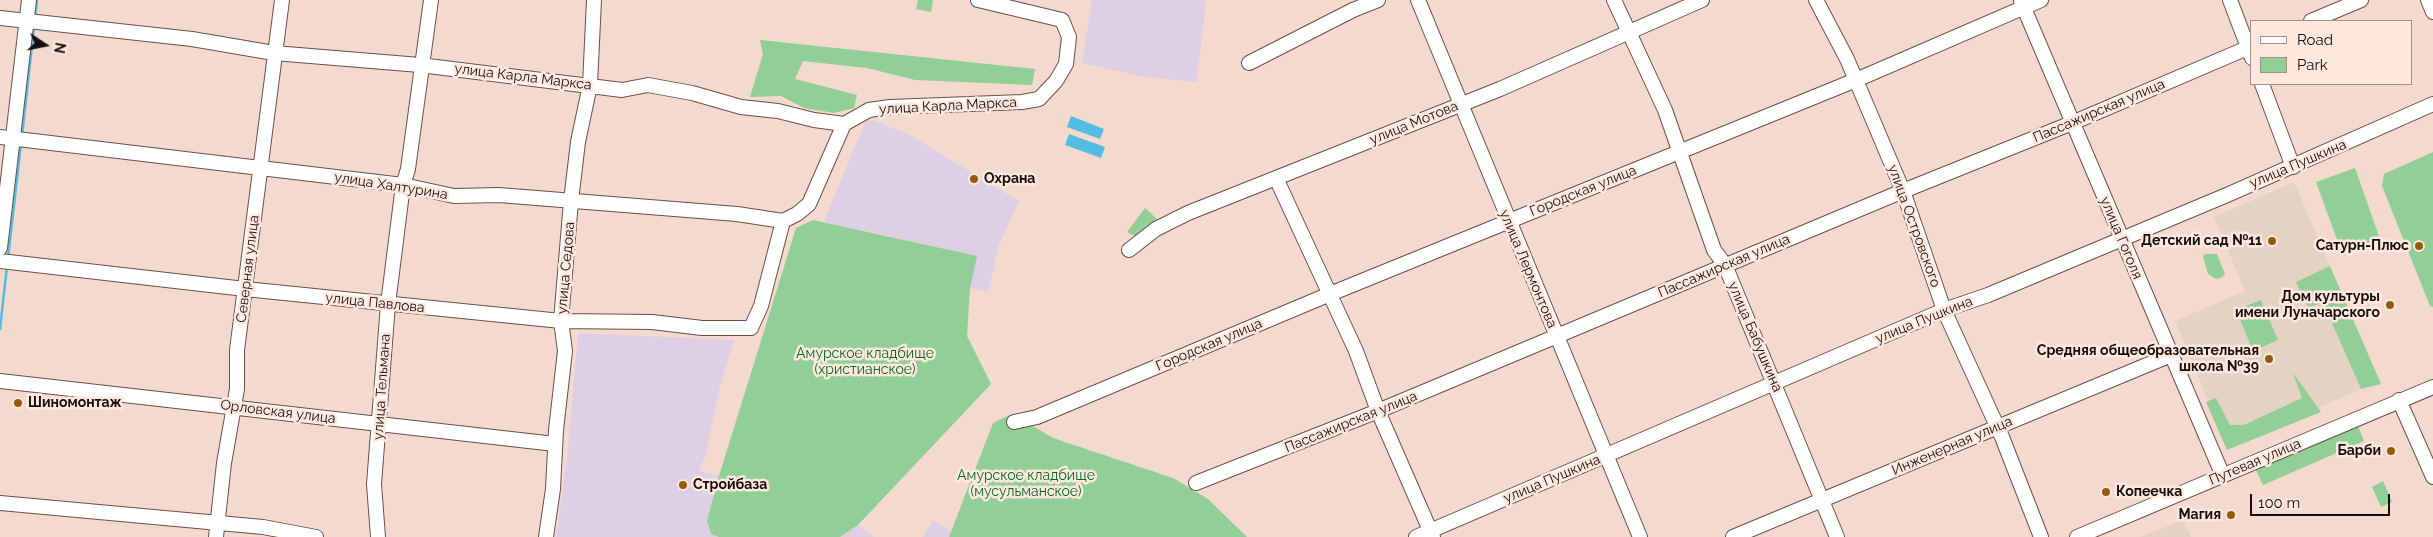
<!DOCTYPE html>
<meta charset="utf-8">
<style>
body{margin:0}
#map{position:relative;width:2433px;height:537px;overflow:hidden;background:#f4d9ce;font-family:Raleway,sans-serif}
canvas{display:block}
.legend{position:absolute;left:2250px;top:20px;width:162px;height:65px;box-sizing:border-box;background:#fee8de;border:1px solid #a19189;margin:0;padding:6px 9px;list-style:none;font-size:15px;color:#160e0a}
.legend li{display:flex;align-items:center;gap:10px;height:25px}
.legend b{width:25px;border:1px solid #a19189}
.north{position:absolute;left:20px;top:20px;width:50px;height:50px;-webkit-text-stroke:4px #fee8de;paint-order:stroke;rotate:101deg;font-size:14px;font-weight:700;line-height:20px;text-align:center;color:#160e0a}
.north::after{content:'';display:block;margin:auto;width:18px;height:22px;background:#160e0a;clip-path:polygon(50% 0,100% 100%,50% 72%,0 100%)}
.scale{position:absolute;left:2250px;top:494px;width:140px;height:22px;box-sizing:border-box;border:2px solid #160e0a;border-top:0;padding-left:6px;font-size:15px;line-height:18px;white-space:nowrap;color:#160e0a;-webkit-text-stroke:4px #fee8de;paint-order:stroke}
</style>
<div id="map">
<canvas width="2433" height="537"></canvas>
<ul class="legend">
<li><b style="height:6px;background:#fff"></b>Road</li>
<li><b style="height:14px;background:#91cf96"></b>Park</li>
</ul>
<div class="north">N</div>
<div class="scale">100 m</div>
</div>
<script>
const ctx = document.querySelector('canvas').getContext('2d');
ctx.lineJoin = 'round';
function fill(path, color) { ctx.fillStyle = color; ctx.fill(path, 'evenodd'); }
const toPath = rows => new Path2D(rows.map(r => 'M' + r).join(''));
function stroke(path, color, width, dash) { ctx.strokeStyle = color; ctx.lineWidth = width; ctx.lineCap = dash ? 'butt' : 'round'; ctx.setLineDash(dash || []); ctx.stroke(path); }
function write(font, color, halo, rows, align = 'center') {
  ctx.font = font + ' Raleway,sans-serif'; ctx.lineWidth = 5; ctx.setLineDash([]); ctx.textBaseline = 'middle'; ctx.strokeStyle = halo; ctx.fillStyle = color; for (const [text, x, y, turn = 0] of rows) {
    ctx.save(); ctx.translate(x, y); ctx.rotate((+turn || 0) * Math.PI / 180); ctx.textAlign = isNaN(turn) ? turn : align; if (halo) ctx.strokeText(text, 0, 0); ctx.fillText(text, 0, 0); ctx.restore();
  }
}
fill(toPath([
 [1092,0,1206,0,1197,82,1145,77,1082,63],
 [867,118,908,134,1019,201,999,245,988,292,970,288,976,256,868,231,841,228,824,221],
 [578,333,734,340,719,390,706,455,699,471,719,476,707,521,711,534,719,537,556,537,567,458],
 [933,521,951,530,949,537,923,537],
 [858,525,874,537,840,537]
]), '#ded0e4');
fill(toPath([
 [2294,182,2330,266,2296,283,2322,303,2361,389,2228,448,2175,321,2245,291,2214,217],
 [2183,520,2191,537,2141,537]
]), '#e4d2c2');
fill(toPath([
 [918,0,933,0,931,12,916,9],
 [760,40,1035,69,1032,85,915,80,867,68,803,61,795,79,857,95,854,108,834,113,804,108,781,96,750,97,763,54],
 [2433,152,2433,307,2430,306,2382,186,2384,174],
 [2355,168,2381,242,2343,256,2316,182],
 [1145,208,1160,222,1137,237,1127,232],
 [813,220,977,256,970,288,967,336,991,384,858,525,840,537,719,537,711,534,707,521,719,476,796,228],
 [2206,254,2217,254,2225,274,2221,278,2216,279,2208,274,2203,256],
 [2330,266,2381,384,2361,389,2323,303,2308,307,2296,282],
 [2261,300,2278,340,2253,351,2236,310],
 [2293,373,2321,412,2227,450,2206,402,2216,398,2230,425,2244,425,2302,398],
 [1012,414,1053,438,1173,478,1208,499,1247,537,949,537,993,423],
 [2358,426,2364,441,2263,485,2256,470],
 [2383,481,2392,502,2381,507,2372,487]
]), '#91cf96');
fill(toPath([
 [1071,116,1104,129,1100,139,1067,127],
 [1069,134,1105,147,1101,158,1065,145]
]), '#53bde2');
stroke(toPath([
 [35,17,37,0],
 [22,136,34,27],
 [8,258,21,144],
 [0,329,7,266]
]), '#53bde2', 2.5);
const minor = toPath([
 [1418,0,1640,537],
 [1614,0,1665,110,1714,250,1725,265,1837,537],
 [1816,0,1847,59,1903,191,1944,310,2002,437,2041,537],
 [2230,0,2252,58],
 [2428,0,2433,12],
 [2021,1,2223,476],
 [0,18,192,39,274,53,420,65,622,90,648,85,692,93,741,107,778,111,814,120,844,124,869,110,890,107,1022,102,1039,99,1056,81,1066,64,1069,37,1062,20,978,0],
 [2311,21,2361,0],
 [1249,63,1353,10,1378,0],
 [2262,84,2293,167],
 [0,137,403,185,454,196,499,195,737,214,783,221],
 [1276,178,1356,351,1378,411,1433,537],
 [0,248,29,0],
 [1129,250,1156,229,1188,213,1500,89,1702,0],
 [0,261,245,289,561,321,652,322,702,328,751,328,761,306,783,221,797,214,809,204,844,124],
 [0,381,555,444],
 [2399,400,2433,477],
 [1014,422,1037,417,1330,294,1856,80,2041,0],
 [1196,483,1378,411,1903,191,2072,123,2252,46],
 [0,503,263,527,316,537],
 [216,537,224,463,237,389,237,350,282,0],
 [378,537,374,484,388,304,403,185,408,169,431,0],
 [546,537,553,489,556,430,565,351,561,321,571,201,578,142,590,85,594,0],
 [1416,537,1944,310,1988,295,2227,195,2433,104],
 [1733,537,2171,355],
 [2077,537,2433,387]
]);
stroke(minor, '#685147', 16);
stroke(minor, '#fff', 14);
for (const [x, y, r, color] of [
 [974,179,5,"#915c0f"],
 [2272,241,5,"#915c0f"],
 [2419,246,5,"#915c0f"],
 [2390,305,5,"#915c0f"],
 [2269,359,5,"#915c0f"],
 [18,403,5,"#915c0f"],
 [2391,451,5,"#915c0f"],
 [683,485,5,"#915c0f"],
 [2106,492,5,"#915c0f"],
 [2231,515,5,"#915c0f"]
]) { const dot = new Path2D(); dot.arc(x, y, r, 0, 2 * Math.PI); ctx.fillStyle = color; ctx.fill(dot); stroke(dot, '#fee8de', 2); }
write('14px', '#160e0a', '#fee8de', [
 ["улица Карла Маркса",523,77,7],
 ["улица Карла Маркса",948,106,-3],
 ["Пассажирская улица",2099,111,-23],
 ["улица Мотова",1414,123,-22],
 ["улица Пушкина",2298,164,-23],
 ["улица Халтурина",391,186,9],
 ["Городская улица",1583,191,-22],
 ["улица Островского",1914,226,70],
 ["улица Гоголя",2121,238,67],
 ["Пассажирская улица",1724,266,-23],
 ["улица Седова",566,268,-85],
 ["Северная улица",248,269,-83],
 ["улица Лермонтова",1528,269,67],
 ["улица Павлова",375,303,6],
 ["улица Пушкина",1924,320,-22],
 ["улица Бабушкина",1755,337,67],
 ["Городская улица",1209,345,-23],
 ["улица Тельмана",382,387,-86],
 ["Орловская улица",278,412,7],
 ["Пассажирская улица",1351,422,-22],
 ["Инженерная улица",1952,446,-23],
 ["Путевая улица",2255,462,-23],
 ["улица Пушкина",1552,479,-23]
]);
write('bold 14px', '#160e0a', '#fee8de', [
 ["Охрана",984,179,"left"],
 ["Детский сад №11",2262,241],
 ["Сатурн-Плюс",2409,246],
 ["Дом культуры",2380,297],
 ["имени Луначарского",2380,313],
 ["Средняя общеобразовательная",2259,351],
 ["школа №39",2259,367],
 ["Шиномонтаж",28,403,"left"],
 ["Барби",2381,451],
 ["Стройбаза",693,485,"left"],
 ["Копеечка",2116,492,"left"],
 ["Магия",2221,515]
], 'right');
write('14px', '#006b1f', '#fee8de', [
 ["Амурское кладбище",865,354],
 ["(христианское)",865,370],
 ["Амурское кладбище",1026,476],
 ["(мусульманское)",1026,492]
]);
</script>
